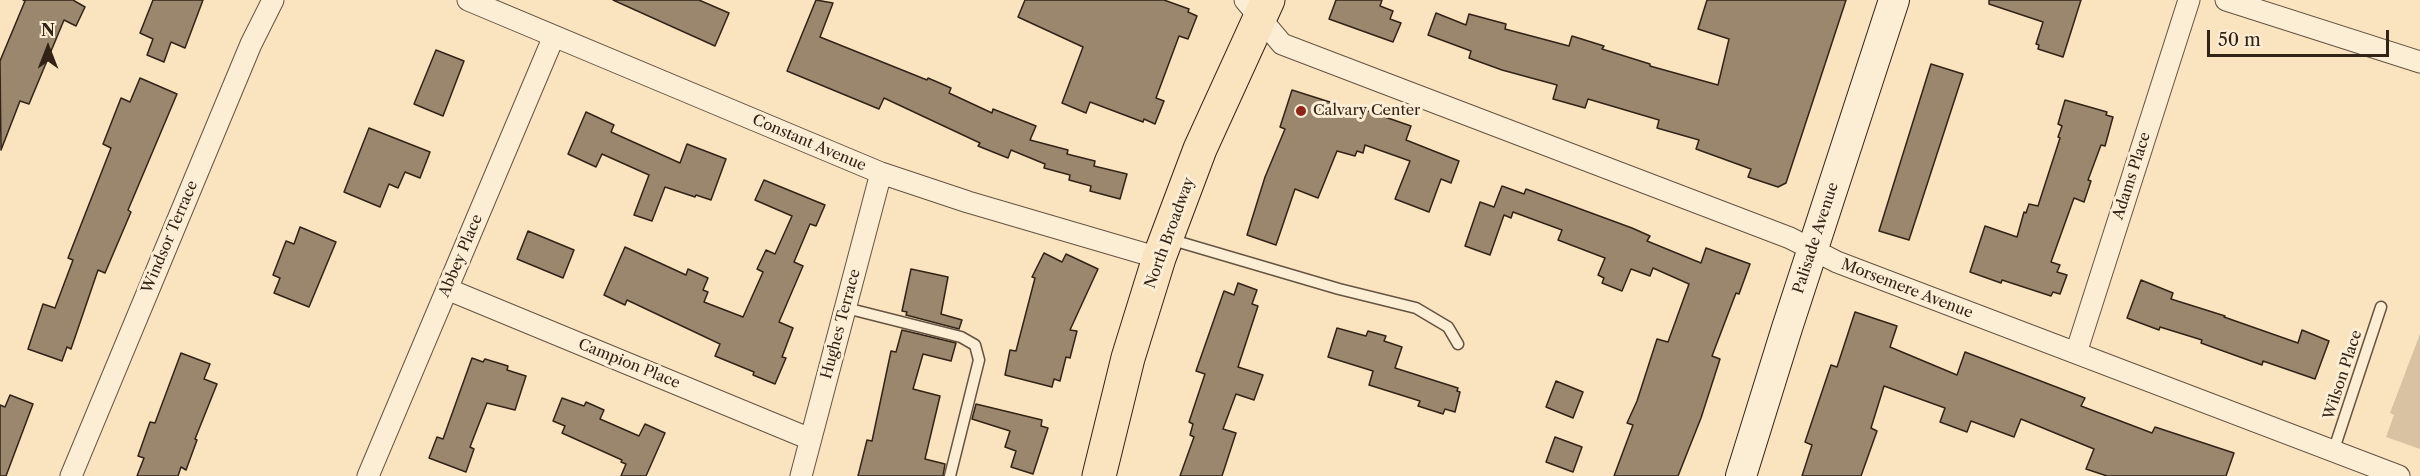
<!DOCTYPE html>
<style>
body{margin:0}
#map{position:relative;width:2420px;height:476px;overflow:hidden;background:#fae3bf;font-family:"Libre Caslon Text",serif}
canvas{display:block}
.north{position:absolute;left:18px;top:18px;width:60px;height:60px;-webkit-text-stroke:4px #fcedd5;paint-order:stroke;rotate:0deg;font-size:16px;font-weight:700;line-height:24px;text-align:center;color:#322316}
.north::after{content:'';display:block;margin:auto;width:21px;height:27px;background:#322316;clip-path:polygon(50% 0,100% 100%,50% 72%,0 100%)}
.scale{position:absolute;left:2207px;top:30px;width:182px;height:27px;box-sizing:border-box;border:3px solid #322316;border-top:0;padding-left:8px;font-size:18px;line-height:21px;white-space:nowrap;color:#322316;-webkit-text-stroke:4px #fcedd5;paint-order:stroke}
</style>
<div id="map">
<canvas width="2420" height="476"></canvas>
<div class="north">N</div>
<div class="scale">50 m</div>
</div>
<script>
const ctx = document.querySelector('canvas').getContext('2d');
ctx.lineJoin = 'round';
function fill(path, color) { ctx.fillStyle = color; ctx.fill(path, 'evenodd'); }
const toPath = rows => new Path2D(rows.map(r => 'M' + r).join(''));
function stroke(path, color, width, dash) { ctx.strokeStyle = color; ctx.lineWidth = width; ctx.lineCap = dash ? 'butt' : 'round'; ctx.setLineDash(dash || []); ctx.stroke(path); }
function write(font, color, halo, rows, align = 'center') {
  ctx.font = font + ' "Libre Caslon Text",serif'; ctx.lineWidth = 6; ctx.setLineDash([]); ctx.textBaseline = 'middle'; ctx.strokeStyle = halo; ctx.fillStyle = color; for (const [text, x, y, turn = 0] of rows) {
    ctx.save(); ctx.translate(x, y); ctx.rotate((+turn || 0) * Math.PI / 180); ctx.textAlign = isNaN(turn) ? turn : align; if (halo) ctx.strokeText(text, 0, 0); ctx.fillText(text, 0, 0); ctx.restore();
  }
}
fill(toPath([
 [2420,334,2420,449,2386,437,2394,415,2390,413]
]), '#d8c2a2');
const building = toPath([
 [23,0,73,0,85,7,76,26,64,20,29,104,20,101,1,150,0,61,25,1,23,0],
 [153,0,203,0,185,48,171,42,164,62,147,55,153,39,140,33,153,0],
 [613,0,699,0,729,13,715,46,613,0],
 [816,0,833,3,820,37,927,80,928,78,951,88,949,93,992,113,993,109,1036,126,1030,140,1068,150,1067,154,1095,161,1094,166,1127,174,1120,199,1090,191,1091,186,1069,180,1070,175,1044,168,1045,164,1011,150,1008,158,978,146,980,143,884,98,879,109,787,71,816,0],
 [1025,0,1164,0,1189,9,1188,12,1197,16,1188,39,1179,36,1156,98,1164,101,1155,124,1144,119,1143,122,1090,102,1086,113,1062,103,1083,47,1018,17,1025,0],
 [1336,0,1382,0,1380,6,1393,11,1390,19,1401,23,1393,42,1329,19,1336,0],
 [1707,0,1846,0,1786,183,1778,187,1748,177,1751,169,1696,149,1699,140,1657,128,1659,120,1588,99,1585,108,1553,99,1557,85,1502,70,1469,58,1471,51,1428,35,1436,13,1466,25,1469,14,1506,24,1505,29,1569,46,1572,36,1604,46,1602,49,1650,64,1650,66,1718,85,1729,39,1698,29,1707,0],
 [1989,0,2081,0,2063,57,2038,49,2039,45,2036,44,2043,22,1989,4,1989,0],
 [436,50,464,61,443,116,414,104,436,50],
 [1931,64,1963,74,1909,240,1879,231,1931,64],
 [140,78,177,94,128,210,131,212,105,273,98,270,71,349,67,347,62,361,28,349,43,304,55,308,73,260,68,258,111,148,103,144,121,98,130,102,140,78],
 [1292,90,1355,110,1356,107,1411,126,1406,140,1459,161,1451,183,1441,179,1429,212,1395,199,1410,161,1365,145,1363,153,1357,151,1355,156,1337,151,1318,198,1295,189,1276,245,1247,235,1265,177,1285,129,1280,127,1292,90],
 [2065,100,2107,112,2106,115,2113,117,2105,146,2101,145,2088,180,2091,181,2084,202,2074,198,2051,262,2060,265,2057,272,2067,275,2060,294,2053,292,2051,296,2002,280,2001,283,1970,272,1985,226,2017,237,2024,212,2026,213,2029,204,2038,206,2060,138,2058,137,2062,126,2058,124,2065,100],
 [586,112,614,125,611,132,680,163,687,144,726,159,711,200,696,195,695,197,665,187,652,221,634,215,649,175,602,154,596,167,568,154,586,112],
 [369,128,430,152,420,178,405,172,398,188,389,184,380,207,344,192,369,128],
 [764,180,825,205,816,226,810,224,794,262,803,266,779,322,793,328,782,357,786,358,775,384,753,375,754,372,715,356,720,344,627,300,625,305,604,295,625,247,686,275,688,269,708,278,703,290,708,292,704,302,743,317,763,272,757,269,766,250,775,254,792,216,755,200,764,180],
 [1502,186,1524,194,1526,189,1632,228,1650,236,1647,241,1701,263,1706,248,1750,264,1739,294,1736,293,1712,356,1720,359,1701,418,1678,476,1614,476,1633,425,1627,423,1637,401,1657,339,1668,342,1689,284,1653,268,1650,276,1631,269,1622,291,1602,283,1604,278,1598,275,1605,258,1558,240,1562,230,1513,212,1511,218,1504,215,1490,255,1465,246,1480,202,1494,207,1502,186],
 [300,227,336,242,309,307,274,293,280,278,273,275,286,241,294,244,300,227],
 [528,231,574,250,563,278,517,259,528,231],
 [1044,253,1062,262,1066,254,1098,269,1070,330,1077,331,1070,358,1066,357,1060,381,1054,379,1052,387,1005,375,1010,350,1016,351,1035,278,1032,277,1044,253],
 [911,269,948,277,941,314,962,320,959,329,906,315,907,312,902,311,911,269],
 [2141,280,2173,293,2171,299,2225,316,2224,317,2298,343,2302,330,2329,341,2315,379,2263,361,2262,365,2201,343,2202,340,2160,327,2159,330,2127,318,2141,280],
 [1238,283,1257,290,1252,304,1258,306,1238,367,1263,375,1254,400,1236,394,1223,429,1236,433,1222,476,1180,476,1194,437,1190,435,1193,424,1189,422,1205,374,1196,371,1224,291,1234,295,1238,283],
 [1855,312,1897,326,1890,347,1957,375,1965,352,2085,398,2081,406,2152,433,2155,427,2234,453,2226,476,2107,476,2086,469,2094,449,2021,419,2014,437,1971,421,1967,432,1940,422,1945,408,1884,386,1871,428,1877,431,1861,476,1802,476,1812,445,1805,442,1831,365,1837,367,1855,312],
 [1337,328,1366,336,1368,331,1386,336,1384,341,1402,347,1395,368,1458,388,1457,391,1460,392,1455,412,1445,409,1443,414,1418,406,1420,401,1369,385,1373,371,1328,357,1337,328],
 [902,330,956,343,951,361,923,354,913,389,940,396,925,459,945,464,943,476,858,476,867,440,872,441,891,351,896,352,902,330],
 [181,353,210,364,204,379,217,384,195,439,197,440,186,470,181,467,178,476,137,476,144,458,138,456,150,422,155,423,181,353],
 [472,358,483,362,485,359,508,366,507,370,526,376,515,410,487,403,470,447,474,449,466,472,429,458,437,437,443,439,472,358],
 [1556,381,1583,392,1573,418,1546,407,1556,381],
 [10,395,33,404,6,476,0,476,0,405,5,407,10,395],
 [562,398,584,406,586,402,604,410,600,419,639,436,645,424,665,433,646,476,621,476,626,464,621,462,622,460,562,433,565,426,553,421,562,398],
 [976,404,1042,420,1041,426,1048,428,1033,474,1011,467,1016,451,1005,447,1010,431,972,419,976,404],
 [1555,437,1582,447,1573,472,1546,462,1555,437]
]);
fill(building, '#9a876e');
stroke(building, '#322316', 1.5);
const lane = toPath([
 [1169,239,1339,289,1416,308,1448,327,1458,344],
 [846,308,961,337,975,345,979,360,950,476],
 [2333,452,2381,307]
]);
const street = toPath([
 [468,0,881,173,968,202,1159,258],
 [1245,0,1282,44,1790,238,1837,262,2399,476],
 [2226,0,2420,62],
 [447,289,810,439],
 [2076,353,2189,0],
 [71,476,251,44,273,0],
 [368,476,554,36],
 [801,476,881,173]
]);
const secondary = toPath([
 [1741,476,1787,328,1894,0]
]);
const primary = toPath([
 [1099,476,1128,358,1159,258,1200,149,1268,0]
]);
stroke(lane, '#645340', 13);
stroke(street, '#645340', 23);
stroke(secondary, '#322316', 32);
stroke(primary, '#322316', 35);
stroke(lane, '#fcedd5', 10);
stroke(street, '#fcedd5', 21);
stroke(secondary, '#fcedd5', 30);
stroke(primary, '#fae3bf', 33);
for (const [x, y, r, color] of [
 [1301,111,6,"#8f2418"]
]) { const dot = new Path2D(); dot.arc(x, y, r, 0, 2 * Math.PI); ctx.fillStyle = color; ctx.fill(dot); stroke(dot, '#fcedd5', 2); }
write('15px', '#322316', '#fcedd5', [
 ["Calvary Center",1313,111]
], 'left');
write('15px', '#322316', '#fcedd5', [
 ["Constant Avenue",809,143,23],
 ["Adams Place",2132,176,-72],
 ["North Broadway",1170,233,-70],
 ["Windsor Terrace",170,237,-67],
 ["Palisade Avenue",1816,238,-72],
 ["Abbey Place",461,256,-67],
 ["Morsemere Avenue",1907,289,21],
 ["Hughes Terrace",841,324,-75],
 ["Campion Place",629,364,22],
 ["Wilson Place",2343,375,-72]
]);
</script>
